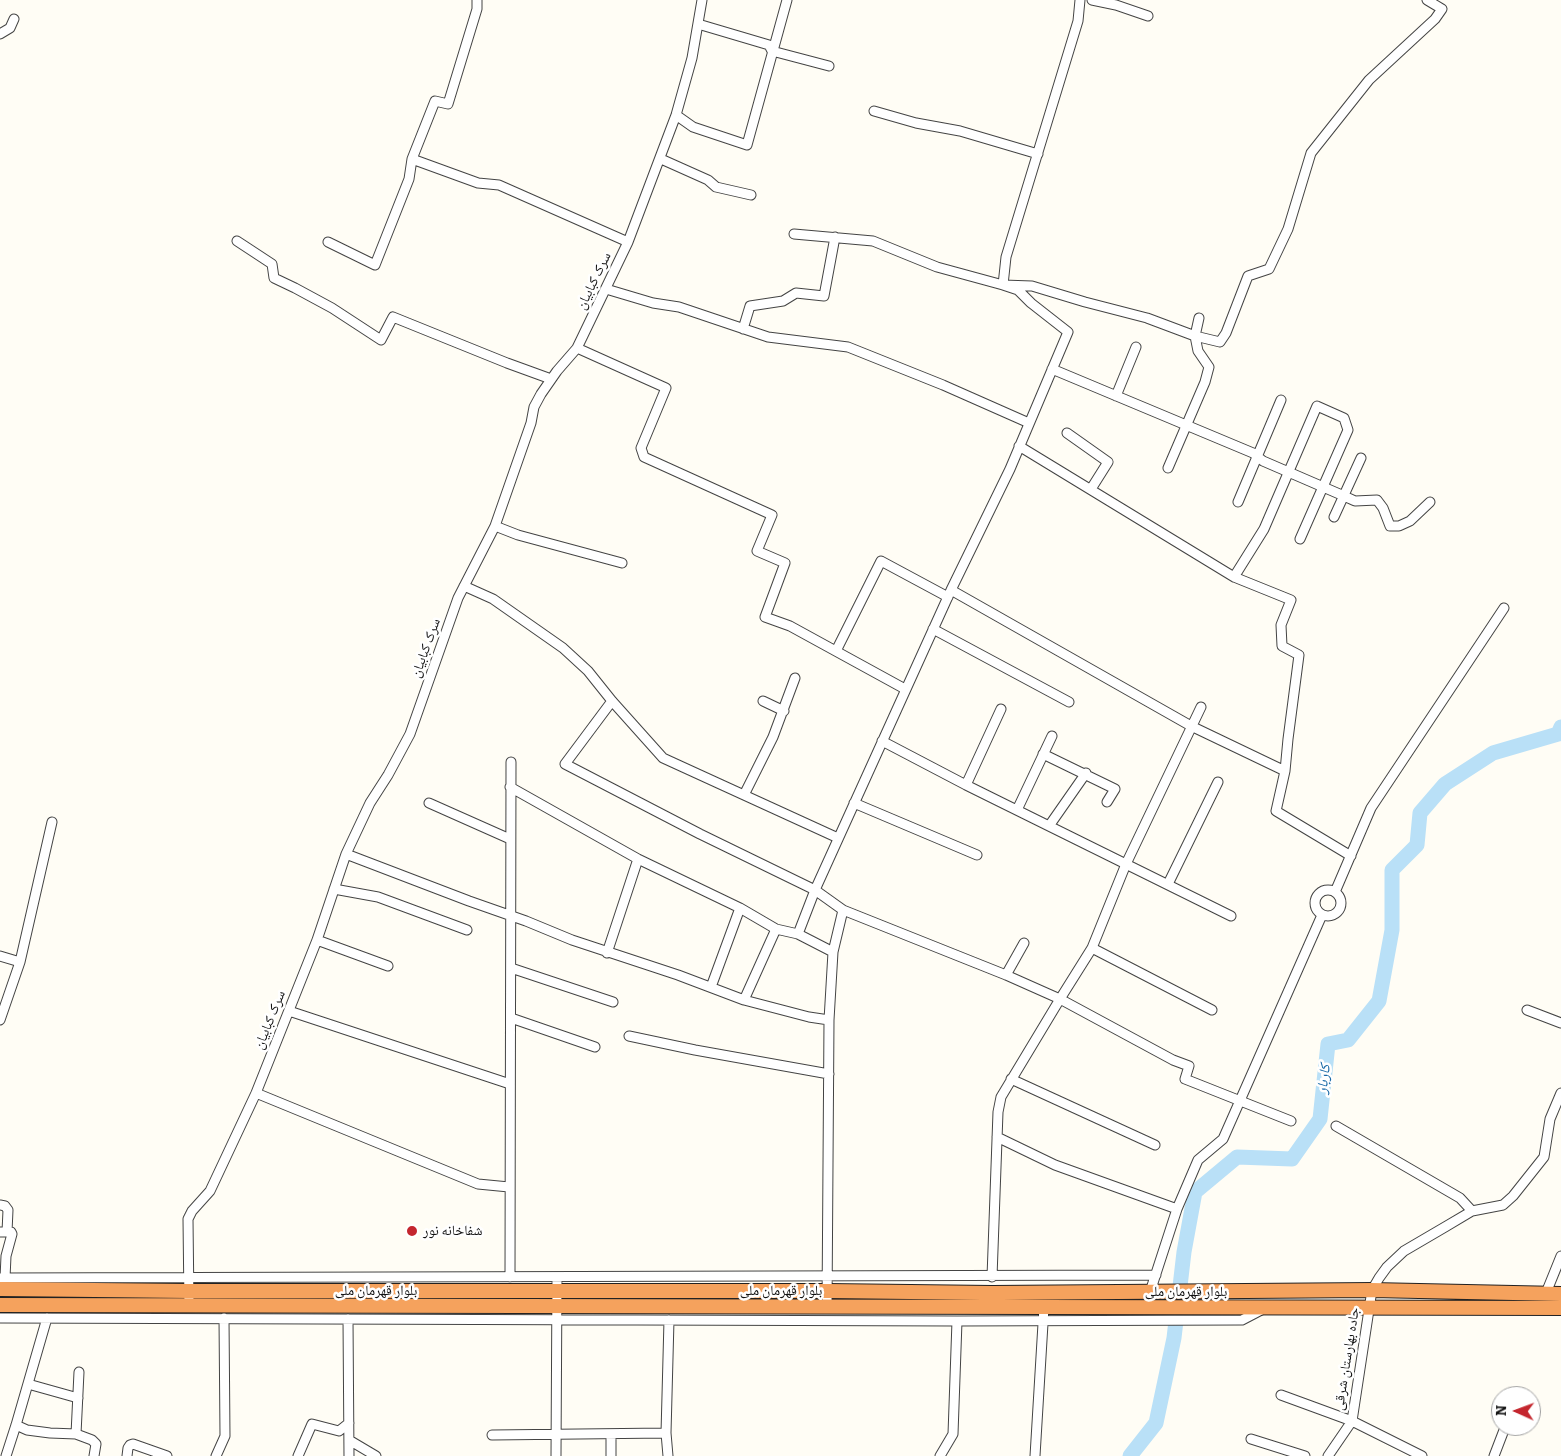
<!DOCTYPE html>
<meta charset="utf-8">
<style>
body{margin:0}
#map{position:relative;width:1561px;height:1456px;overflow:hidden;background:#fffdf5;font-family:Bitter,serif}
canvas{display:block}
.north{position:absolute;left:1491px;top:1386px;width:50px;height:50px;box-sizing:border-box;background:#fff;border:1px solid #a0a0a0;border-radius:50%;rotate:272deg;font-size:14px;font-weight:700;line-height:20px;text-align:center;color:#111}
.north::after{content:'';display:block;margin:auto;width:18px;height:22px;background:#c4262e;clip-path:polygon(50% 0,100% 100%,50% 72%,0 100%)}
</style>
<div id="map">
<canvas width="1561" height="1456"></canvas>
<div class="north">N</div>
</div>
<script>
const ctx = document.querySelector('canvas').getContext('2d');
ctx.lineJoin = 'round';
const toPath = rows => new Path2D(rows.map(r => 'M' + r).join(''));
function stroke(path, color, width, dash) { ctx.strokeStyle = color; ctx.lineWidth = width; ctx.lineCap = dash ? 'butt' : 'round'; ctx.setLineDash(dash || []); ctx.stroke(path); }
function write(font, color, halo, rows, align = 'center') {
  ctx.font = font + ' Bitter,"Noto Naskh Arabic",serif'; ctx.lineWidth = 5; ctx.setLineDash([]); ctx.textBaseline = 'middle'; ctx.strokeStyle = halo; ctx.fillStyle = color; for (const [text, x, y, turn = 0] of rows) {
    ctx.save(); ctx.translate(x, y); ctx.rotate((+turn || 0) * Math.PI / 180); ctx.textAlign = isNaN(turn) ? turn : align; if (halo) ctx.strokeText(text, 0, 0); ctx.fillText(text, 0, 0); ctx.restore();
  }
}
stroke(toPath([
 [1130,1456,1156,1423,1174,1338,1184,1252,1195,1192,1237,1157,1292,1159,1320,1119,1328,1044,1348,1040,1379,1001,1392,930,1392,870,1417,845,1420,813,1445,784,1493,753,1558,734,1561,727]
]), '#b9e0f7', 15);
const minor = toPath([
 [1092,0,1116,5,1148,16],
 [698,24,769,45,772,51,829,66],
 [0,34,10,28,14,19],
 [874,111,916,123,960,131,1038,154],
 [676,115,693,127,747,145,787,0],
 [412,159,435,101,448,104,477,9,477,0],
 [661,159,708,180,716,187,751,195],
 [794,234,873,241,937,267,1003,285,1032,286,1085,302,1147,318,1195,336,1220,342,1226,333,1248,276,1269,269,1288,229,1311,153,1369,80,1435,19,1442,9,1427,0],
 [237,241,272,264,274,278,295,288,332,308,381,340,393,317,507,363,551,379],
 [328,242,375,265,409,179,412,159,478,183,499,185,628,242],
 [606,289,653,303,679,307,768,337,848,347,943,385,1029,423],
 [743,329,750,306,783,301,796,293,824,296,835,237],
 [577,348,666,388,641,448,644,457,772,515,757,551,785,563,765,617,790,626,905,689],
 [1052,369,1253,453,1263,461,1344,496,1355,501,1377,500,1383,508,1390,526,1399,526,1410,521,1430,502],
 [1116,396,1136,347],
 [1067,433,1108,462,1091,489],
 [1019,446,1234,577,1291,600,1281,625,1282,646,1299,655,1288,739,1285,771],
 [1168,468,1205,382,1209,367,1198,351,1195,336,1199,318],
 [1238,502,1281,400],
 [1334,517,1361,458],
 [495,526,518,535,622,563],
 [1234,577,1264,529,1317,406,1344,418,1348,430,1300,539],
 [464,586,493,599,563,648,588,671,612,701,663,758,838,838],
 [951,590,1191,726,1285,771,1276,811,1351,856],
 [933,629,1069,702],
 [836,651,881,561,948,597],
 [612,701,565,764,700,834,815,890,843,910,1006,975,1060,999,1173,1060,1189,1066,1185,1079,1291,1121],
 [763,701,784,711],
 [882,741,966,785,1231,916],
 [1043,754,1115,789,1107,802],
 [966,785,1001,709],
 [510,787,638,859,740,908,776,929,798,934,833,952],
 [744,795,773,737,795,678],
 [429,803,510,839],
 [854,803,977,855],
 [1017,810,1052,736],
 [1049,826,1086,773],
 [346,854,469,901,526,921,572,940,678,975,744,1000,809,1017,829,1020],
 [1168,884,1218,782],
 [334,889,378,897,467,930],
 '1315 903a13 13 0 1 1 26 0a13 13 0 1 1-26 0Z',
 [1335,892,1371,808,1504,608],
 [798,934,815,890,951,590,1010,469,1068,332,1031,303,1018,290,1003,285,1006,257,1078,21,1080,0],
 [317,940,388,966],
 [1092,948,1212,1010],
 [607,953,638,859],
 [0,956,20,962],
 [511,968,613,1002],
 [1006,975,1024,943],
 [711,987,740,908],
 [744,1000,776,929],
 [1527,1010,1561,1023],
 [289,1011,510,1084],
 [511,1018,595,1047],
 [0,1020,20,962,52,822],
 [629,1036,695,1050,829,1074],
 [1011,1079,1155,1145],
 [256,1093,478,1184,509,1187],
 [1336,1126,1460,1198,1472,1211],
 [997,1137,1055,1165,1177,1209],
 [0,1205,5,1206,8,1210,7,1232],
 [0,1232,11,1232,12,1234,6,1256,5,1278],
 [510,1277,511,762],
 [992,1277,998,1112,1001,1097,1060,999,1092,948,1126,864,1201,707],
 [0,1278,1156,1275],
 [1150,1292,1177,1209,1198,1160,1223,1139,1322,915],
 [1546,1293,1561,1256],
 [189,1305,188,1219,192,1211,210,1191,256,1093,317,940,346,854,370,803,388,775,410,734,458,598,495,526,531,423,534,407,541,394,557,371,577,348,628,242,676,115,692,58,702,0],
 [827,1307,829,1020,833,952,843,910],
 [0,1318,957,1321,1242,1320,1265,1308],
 [348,1319,349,1456],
 [28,1384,78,1398],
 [1281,1395,1352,1421,1422,1456],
 [16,1425,27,1430,50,1433,76,1434,92,1440,96,1444,94,1456],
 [76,1434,79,1372],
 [492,1435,666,1433],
 [1251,1439,1305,1456],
 [349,1440,376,1456],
 [6,1456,16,1425,47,1318],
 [127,1456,128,1448,130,1445,133,1444,167,1456],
 [216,1456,225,1436,224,1318],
 [298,1456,312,1424,339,1431,349,1423],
 [556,1456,557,1277],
 [611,1456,611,1435],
 [668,1456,666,1433,669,1320],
 [940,1456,953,1434,957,1321],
 [1035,1456,1044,1307],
 [1328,1456,1352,1421,1372,1290,1379,1278,1387,1267,1404,1251,1445,1227,1472,1211,1503,1205,1513,1196,1544,1157,1550,1119,1561,1093],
 [1494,1456,1504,1430]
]);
const highway = toPath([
 [0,1289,189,1291,828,1291,992,1293,1372,1290,1561,1294],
 [0,1305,1561,1308]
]);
stroke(minor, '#444', 11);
stroke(highway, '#222', 16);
stroke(minor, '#fff', 9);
stroke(highway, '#f5a25d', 14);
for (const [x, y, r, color] of [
 [412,1231,6,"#c4262e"]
]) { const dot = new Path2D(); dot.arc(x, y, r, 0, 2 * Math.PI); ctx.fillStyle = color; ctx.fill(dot); stroke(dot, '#fff', 2); }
write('14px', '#111', '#fff', [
 ["سرک کبابیان",594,281,-64],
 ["سرک کبابیان",426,648,-70],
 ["سرک کبابیان",270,1020,-68],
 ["بلوار قهرمان ملی",376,1291],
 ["بلوار قهرمان ملی",781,1291],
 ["بلوار قهرمان ملی",1186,1292],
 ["جاده بهارستان شرقی",1347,1359,-81]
]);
write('14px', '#111', '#fff', [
 ["شفاخانه نور",423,1231]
], 'left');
write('italic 15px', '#1768a6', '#fff', [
 ["کاربار",1324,1079,-83]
]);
</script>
